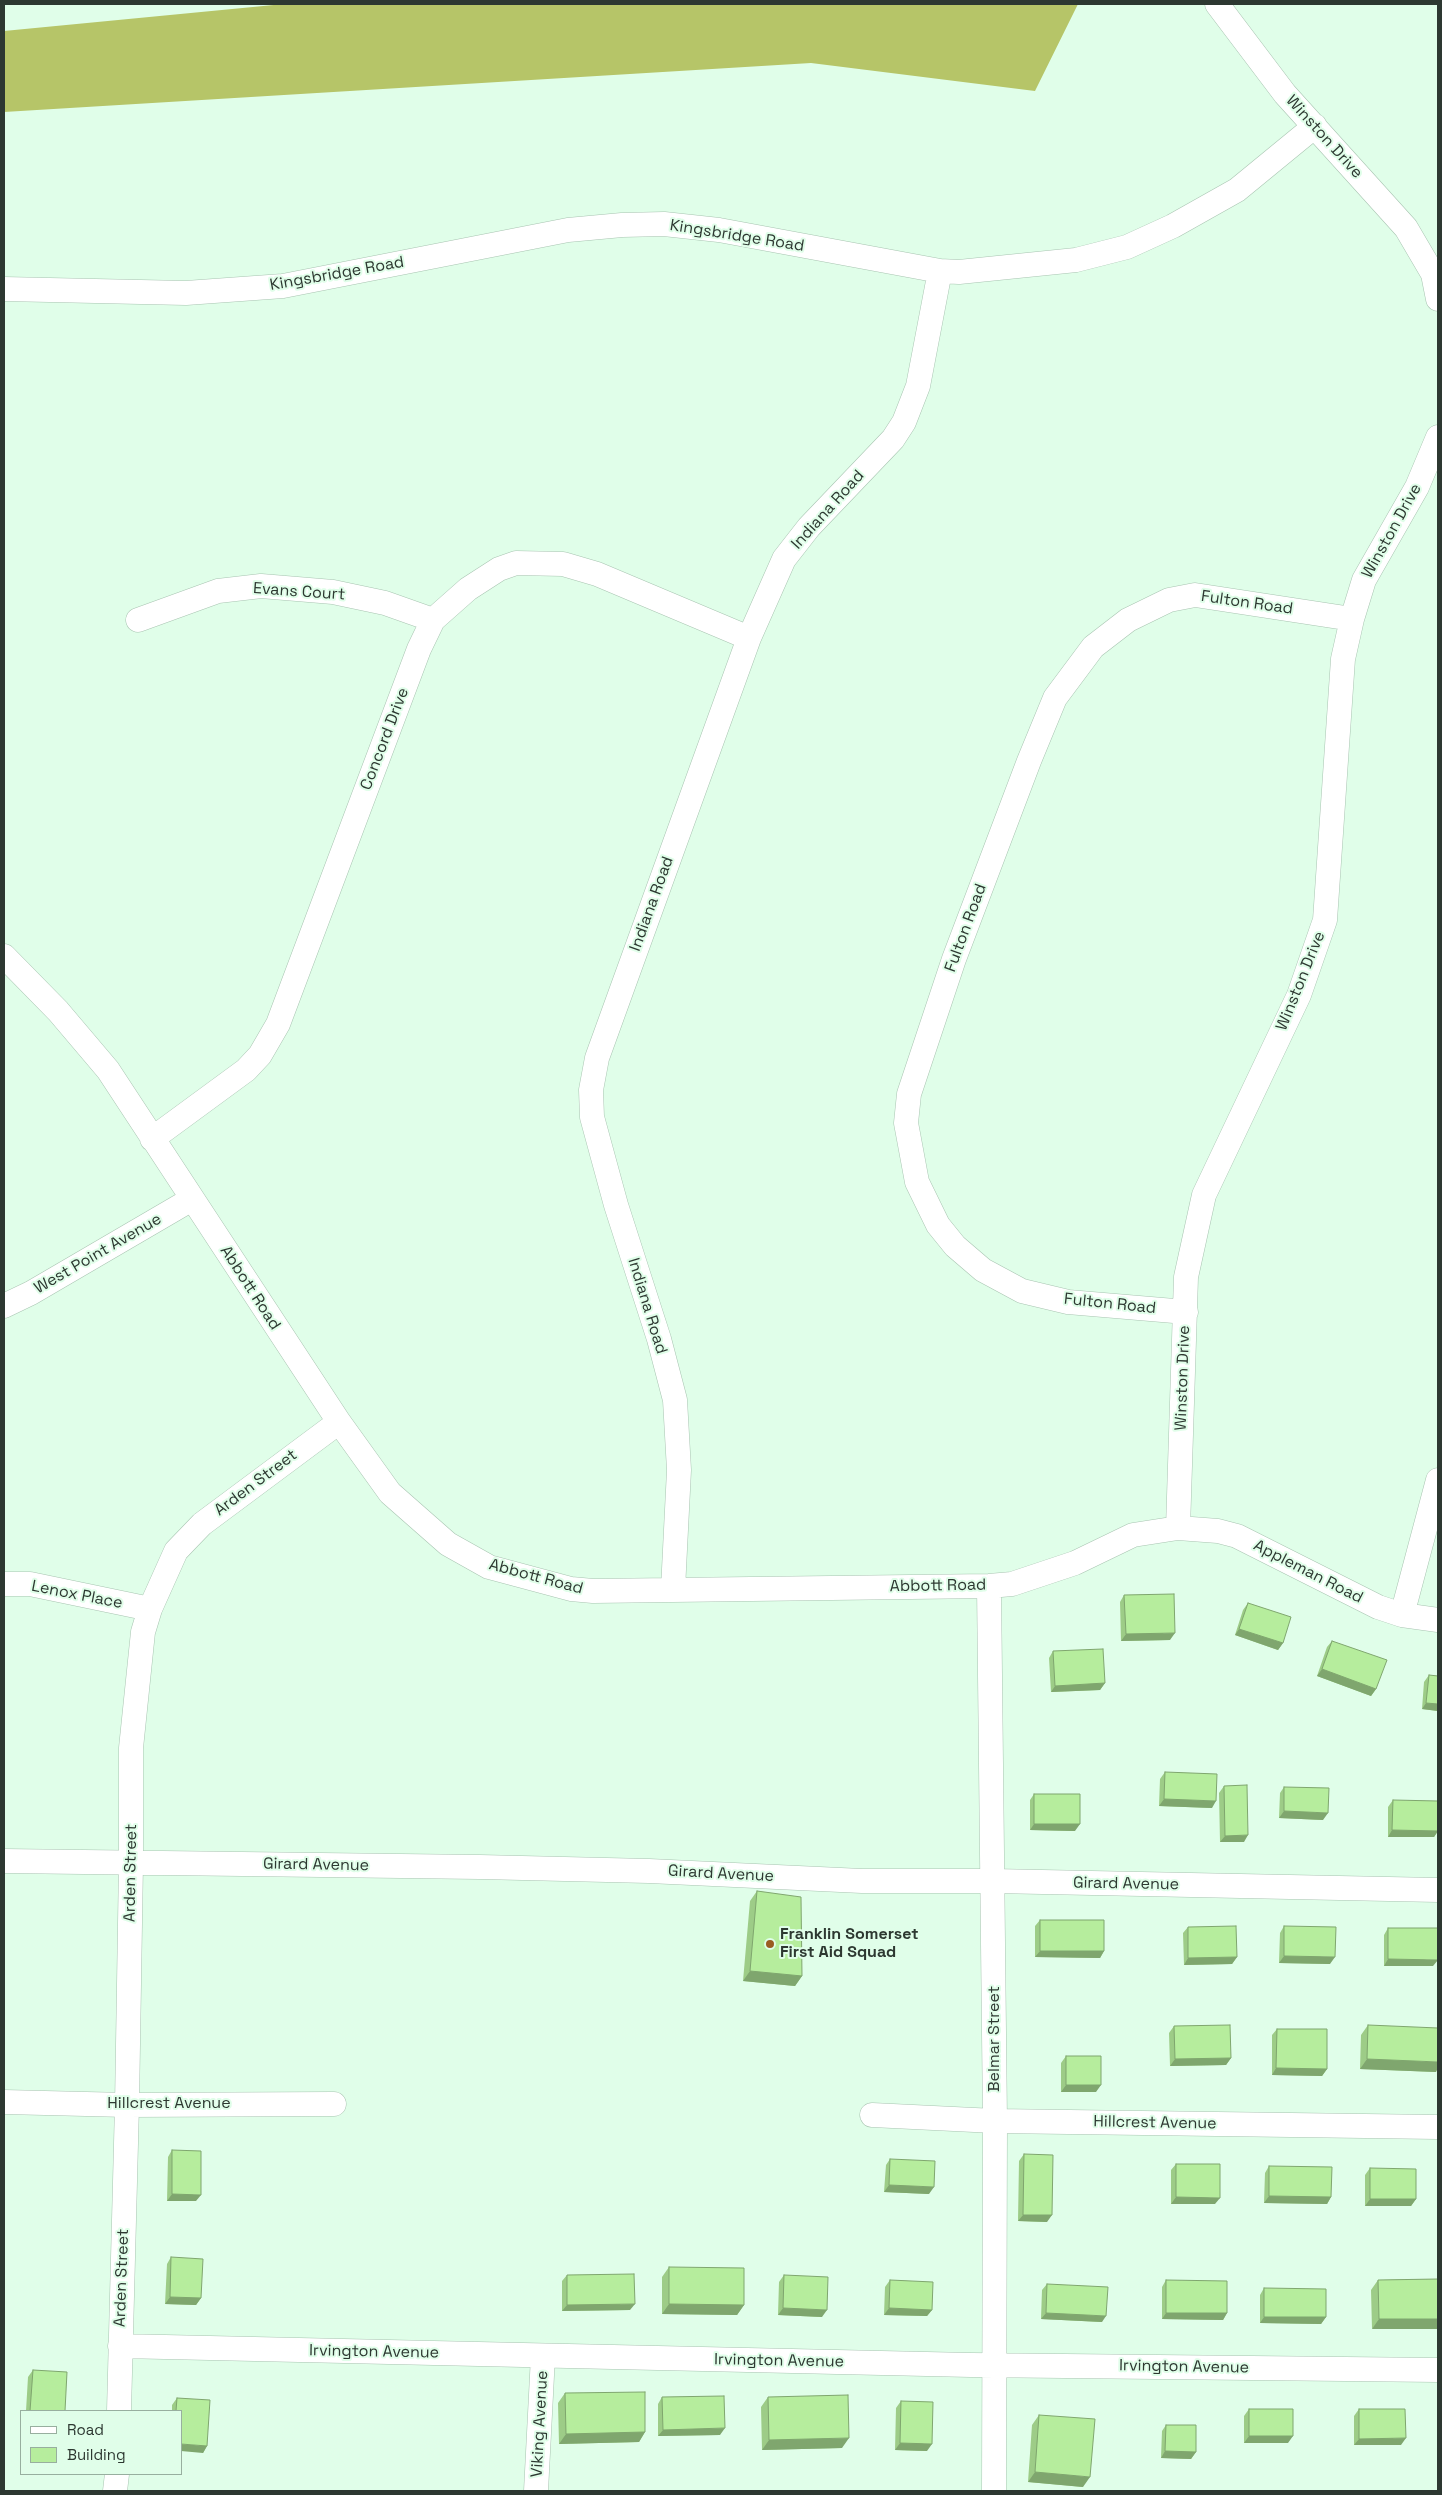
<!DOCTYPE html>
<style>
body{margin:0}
#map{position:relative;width:1442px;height:2495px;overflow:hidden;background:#e0fee9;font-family:"Space Grotesk",sans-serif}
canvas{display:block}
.frame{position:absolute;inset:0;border:5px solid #2d3831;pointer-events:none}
.legend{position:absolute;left:20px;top:2410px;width:162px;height:65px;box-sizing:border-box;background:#e0fee9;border:1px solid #98af9f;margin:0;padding:6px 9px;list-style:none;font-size:15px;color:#2d3831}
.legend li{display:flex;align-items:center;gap:10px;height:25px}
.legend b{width:25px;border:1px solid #98af9f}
</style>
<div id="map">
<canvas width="1442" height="2495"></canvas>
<div class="frame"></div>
<ul class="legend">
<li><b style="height:6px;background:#fff"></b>Road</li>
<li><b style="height:14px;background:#b6ed9d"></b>Building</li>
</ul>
</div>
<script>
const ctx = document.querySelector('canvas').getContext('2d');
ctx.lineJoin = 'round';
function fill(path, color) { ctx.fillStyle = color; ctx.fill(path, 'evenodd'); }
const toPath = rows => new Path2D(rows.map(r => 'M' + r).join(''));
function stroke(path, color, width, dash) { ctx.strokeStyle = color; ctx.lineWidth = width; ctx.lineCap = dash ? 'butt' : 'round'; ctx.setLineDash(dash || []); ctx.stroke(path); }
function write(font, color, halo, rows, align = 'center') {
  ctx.font = font + ' "Space Grotesk",sans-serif'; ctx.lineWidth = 4; ctx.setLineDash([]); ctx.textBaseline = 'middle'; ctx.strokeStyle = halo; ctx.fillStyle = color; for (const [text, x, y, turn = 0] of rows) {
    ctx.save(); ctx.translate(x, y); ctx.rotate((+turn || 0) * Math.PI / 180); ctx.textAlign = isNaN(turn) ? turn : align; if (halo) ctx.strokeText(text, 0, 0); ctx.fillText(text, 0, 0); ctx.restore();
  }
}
fill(toPath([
 [284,4,1078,4,1035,91,811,63,4,112,4,31]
]), '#b6c568');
const street = toPath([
 [1217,4,1285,94,1406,228,1433,274,1438,299],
 [4,289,186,293,283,286,568,230,622,225,664,224,719,230,940,271,959,272,1076,260,1127,247,1173,226,1237,190,1315,126],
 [138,620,218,591,261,586,333,592,385,603,433,620],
 [4,956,58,1011,108,1070,339,1422,390,1493,448,1544,489,1567,571,1589,593,1591,989,1586,1012,1584,1075,1563,1133,1535,1178,1528,1218,1531,1237,1536,1378,1607,1402,1615,1438,1620],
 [152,1139,246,1070,260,1055,278,1024,419,649,433,620,468,589,499,569,516,563,563,564,597,574,749,638],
 [4,1306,31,1293,192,1199],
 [1186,1312,1068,1302,1022,1291,983,1270,955,1246,938,1225,917,1182,906,1123,909,1094,954,959,1029,761,1055,698,1093,647,1128,620,1169,600,1195,595,1352,619],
 [1178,1528,1186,1277,1204,1195,1299,995,1325,920,1343,659,1352,619,1364,580,1417,487,1438,437],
 [4,1584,30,1584,150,1609],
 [989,1586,995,2121,994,2491],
 [673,1589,679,1470,675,1400,659,1339,616,1205,592,1117,591,1090,597,1058,749,638,784,559,809,527,893,439,904,422,918,386,940,271],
 [1402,1615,1438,1480],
 [4,1861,480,1867,649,1871,862,1881,993,1881,1438,1890],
 [4,2102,127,2105,334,2104],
 [872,2115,995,2121,1438,2127],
 [120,2346,971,2365,1438,2370],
 [119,2411,127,2105,131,1863,131,1748,143,1632,150,1609,176,1551,202,1524,339,1422],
 [115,2491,117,2474],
 [536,2491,543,2356]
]);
stroke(street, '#a8c4b1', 25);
stroke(street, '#fff', 24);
fill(toPath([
 [1124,1595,1170,1640,1121,1641,1120,1602],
 [1248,1603,1283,1643,1278,1650,1235,1635,1243,1610],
 [1332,1641,1376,1689,1371,1696,1317,1676,1327,1647],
 [1053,1651,1105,1683,1100,1690,1051,1692,1049,1658],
 [1429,1675,1438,1711,1422,1709,1424,1682],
 [1165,1772,1212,1808,1159,1806,1160,1779],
 [1224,1786,1244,1842,1220,1842,1219,1793],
 [1284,1787,1323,1820,1279,1818,1280,1793],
 [1034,1794,1075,1831,1030,1830,1030,1800],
 [1393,1800,1438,1831,1434,1837,1388,1837,1388,1807],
 [757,1891,802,1976,795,1986,743,1981,750,1901],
 [1040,1920,1104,1951,1100,1958,1035,1957,1035,1926],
 [1284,1926,1330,1964,1279,1963,1280,1933],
 [1188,1927,1237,1957,1232,1964,1184,1965,1183,1933],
 [1388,1928,1433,1966,1384,1966,1384,1935],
 [1368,2025,1436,2072,1360,2069,1361,2035],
 [1174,2026,1231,2058,1226,2065,1170,2066,1169,2033],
 [1277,2029,1327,2069,1322,2076,1272,2075,1272,2035],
 [1066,2056,1096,2092,1061,2092,1061,2063],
 [172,2150,196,2201,167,2201,168,2157],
 [1024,2154,1047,2222,1018,2221,1019,2161],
 [890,2159,929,2194,884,2192,886,2165],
 [1176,2164,1215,2204,1171,2204,1171,2170],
 [1269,2166,1331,2197,1327,2204,1264,2203,1265,2173],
 [1370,2168,1416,2199,1411,2206,1365,2206,1365,2175],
 [171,2257,201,2298,196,2305,165,2304,167,2264],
 [669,2267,744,2305,737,2315,662,2314,662,2277],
 [567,2275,630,2310,562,2311,562,2281],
 [784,2275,822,2317,778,2315,779,2282],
 [1438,2279,1372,2329,1371,2290,1378,2280],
 [890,2280,932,2310,927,2316,884,2315,885,2287],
 [1166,2280,1227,2313,1223,2320,1162,2319,1162,2287],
 [1047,2284,1102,2322,1041,2319,1042,2290],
 [1264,2288,1326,2317,1321,2324,1260,2323,1260,2295],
 [33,2370,65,2411,26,2411,28,2377],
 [565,2393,645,2432,639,2442,559,2444,558,2403],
 [662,2397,720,2435,658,2436,658,2404],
 [768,2397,842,2448,762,2450,761,2407],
 [177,2398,207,2446,203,2453,181,2411,172,2411,172,2405],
 [901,2401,927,2451,895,2450,896,2408],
 [1249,2409,1288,2443,1244,2443,1244,2416],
 [1359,2409,1401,2445,1354,2445,1354,2416],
 [1039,2415,1083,2487,1028,2482,1032,2425],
 [1166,2425,1196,2452,1191,2459,1161,2458,1162,2431]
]), '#9dcc87');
fill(toPath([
 [1239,1629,1283,1643,1278,1650,1235,1635],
 [1175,1633,1170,1640,1121,1641,1126,1634],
 [1322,1669,1376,1689,1371,1696,1317,1676],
 [1105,1683,1100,1690,1051,1692,1055,1686],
 [1426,1703,1438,1704,1438,1711,1422,1709],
 [1164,1799,1216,1801,1212,1808,1159,1806],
 [1284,1811,1328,1813,1323,1820,1279,1818],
 [1034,1824,1080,1824,1075,1831,1030,1830],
 [1392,1830,1438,1831,1434,1837,1388,1837],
 [1248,1835,1244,1842,1220,1842,1225,1836],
 [1040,1951,1104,1951,1100,1958,1035,1957],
 [1284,1956,1335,1957,1330,1964,1279,1963],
 [1237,1957,1232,1964,1184,1965,1188,1958],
 [1388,1959,1438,1960,1433,1966,1384,1966],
 [750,1971,802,1976,795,1986,743,1981],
 [1231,2058,1226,2065,1170,2066,1175,2059],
 [1367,2059,1438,2062,1438,2068,1436,2072,1360,2069],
 [1276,2068,1327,2069,1322,2076,1272,2075],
 [1066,2085,1101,2085,1096,2092,1061,2092],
 [889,2185,934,2187,929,2194,884,2192],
 [172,2194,201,2195,196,2201,167,2201],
 [1269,2196,1331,2197,1327,2204,1264,2203],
 [1176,2197,1220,2198,1215,2204,1171,2204],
 [1370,2199,1416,2199,1411,2206,1365,2206],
 [1023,2215,1052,2215,1047,2222,1018,2221],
 [170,2297,201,2298,196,2305,165,2304],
 [635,2304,630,2310,562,2311,567,2305],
 [669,2304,744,2305,737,2315,662,2314],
 [783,2308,827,2310,822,2317,778,2315],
 [889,2308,932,2310,927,2316,884,2315],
 [1046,2313,1106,2316,1102,2322,1041,2319],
 [1166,2313,1227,2313,1223,2320,1162,2319],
 [1264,2317,1326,2317,1321,2324,1260,2323],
 [1379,2319,1438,2319,1438,2329,1372,2329],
 [725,2428,720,2435,658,2436,663,2430],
 [645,2432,639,2442,559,2444,566,2434],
 [1249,2436,1293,2436,1288,2443,1244,2443],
 [849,2438,842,2448,762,2450,769,2440],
 [1406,2438,1401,2445,1354,2445,1359,2439],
 [900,2443,932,2444,927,2451,895,2450],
 [181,2444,207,2446,203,2453,181,2451],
 [1165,2451,1196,2452,1191,2459,1161,2458],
 [1035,2472,1090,2477,1083,2487,1028,2482]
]), '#7fa66e');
const building = toPath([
 [1174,1594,1175,1633,1126,1634,1124,1595,1174,1594],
 [1248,1603,1291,1617,1283,1643,1239,1629,1248,1603],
 [1332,1641,1387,1660,1376,1689,1322,1669,1332,1641],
 [1103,1649,1105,1683,1055,1686,1053,1651,1103,1649],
 [1429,1675,1438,1676,1438,1704,1426,1703,1429,1675],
 [1165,1772,1217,1774,1216,1801,1164,1799,1165,1772],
 [1247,1785,1248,1835,1225,1836,1224,1786,1247,1785],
 [1284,1787,1329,1788,1328,1813,1284,1811,1284,1787],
 [1034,1794,1080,1794,1080,1824,1034,1824,1034,1794],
 [1393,1800,1438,1801,1438,1831,1392,1830,1393,1800],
 [757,1891,801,1897,802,1976,750,1971,757,1891],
 [1040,1920,1104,1920,1104,1951,1040,1951,1040,1920],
 [1236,1926,1237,1957,1188,1958,1188,1927,1236,1926],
 [1284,1926,1336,1927,1335,1957,1284,1956,1284,1926],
 [1388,1928,1438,1928,1438,1960,1388,1959,1388,1928],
 [1230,2025,1231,2058,1175,2059,1174,2026,1230,2025],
 [1368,2025,1438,2028,1438,2062,1367,2059,1368,2025],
 [1277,2029,1327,2029,1327,2069,1276,2068,1277,2029],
 [1066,2056,1101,2056,1101,2085,1066,2085,1066,2056],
 [172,2150,201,2151,201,2195,172,2194,172,2150],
 [1024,2154,1053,2155,1052,2215,1023,2215,1024,2154],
 [890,2159,935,2161,934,2187,889,2185,890,2159],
 [1176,2164,1220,2164,1220,2198,1176,2197,1176,2164],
 [1269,2166,1332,2167,1331,2197,1269,2196,1269,2166],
 [1370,2168,1416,2169,1416,2199,1370,2199,1370,2168],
 [171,2257,203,2259,201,2298,170,2297,171,2257],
 [669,2267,744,2268,744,2305,669,2304,669,2267],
 [634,2274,635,2304,567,2305,567,2275,634,2274],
 [784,2275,828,2277,827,2310,783,2308,784,2275],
 [1438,2279,1438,2319,1379,2319,1378,2280,1438,2279],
 [890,2280,933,2282,932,2310,889,2308,890,2280],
 [1166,2280,1227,2281,1227,2313,1166,2313,1166,2280],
 [1047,2284,1108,2287,1106,2316,1046,2313,1047,2284],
 [1264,2288,1326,2289,1326,2317,1264,2317,1264,2288],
 [33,2370,67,2372,65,2411,30,2411,33,2370],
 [645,2392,645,2432,566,2434,565,2393,645,2392],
 [848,2395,849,2438,769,2440,768,2397,848,2395],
 [724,2396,725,2428,663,2430,662,2397,724,2396],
 [177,2398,210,2400,207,2446,181,2444,181,2411,176,2411,177,2398],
 [901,2401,933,2402,932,2444,900,2443,901,2401],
 [1249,2409,1293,2409,1293,2436,1249,2436,1249,2409],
 [1359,2409,1405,2409,1406,2438,1359,2439,1359,2409],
 [1039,2415,1095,2419,1090,2477,1035,2472,1039,2415],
 [1166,2425,1196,2425,1196,2452,1165,2451,1166,2425]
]);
fill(building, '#b6ed9d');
stroke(building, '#7fa66e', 1);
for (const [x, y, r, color] of [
 [770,1944,5,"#9a5c22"]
]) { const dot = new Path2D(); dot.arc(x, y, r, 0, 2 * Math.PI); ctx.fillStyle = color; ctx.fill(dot); stroke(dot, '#e0fee9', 2); }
write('16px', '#2d3831', '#e0fee9', [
 ["Winston Drive",1324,137,48],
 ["Kingsbridge Road",737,236,9],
 ["Kingsbridge Road",337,274,-10],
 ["Indiana Road",828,510,-48],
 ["Winston Drive",1392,531,-61],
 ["Evans Court",299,592,4],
 ["Fulton Road",1247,603,8],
 ["Concord Drive",385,739,-69],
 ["Indiana Road",652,904,-70],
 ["Fulton Road",966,928,-70],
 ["Winston Drive",1301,981,-68],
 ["West Point Avenue",98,1254,-30],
 ["Abbott Road",250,1288,57],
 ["Fulton Road",1110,1304,6],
 ["Indiana Road",647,1306,73],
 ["Winston Drive",1183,1378,-88],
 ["Arden Street",256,1483,-37],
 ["Appleman Road",1308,1572,27],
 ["Abbott Road",536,1577,15],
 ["Abbott Road",938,1586,-1],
 ["Lenox Place",77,1595,11],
 ["Girard Avenue",316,1865,1],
 ["Arden Street",131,1873,-89],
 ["Girard Avenue",721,1874,3],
 ["Girard Avenue",1126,1884,1],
 ["Belmar Street",995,2039,-90],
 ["Hillcrest Avenue",169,2104],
 ["Hillcrest Avenue",1155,2123,1],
 ["Arden Street",122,2278,-88],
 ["Irvington Avenue",374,2352,1],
 ["Irvington Avenue",779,2361,1],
 ["Irvington Avenue",1184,2367,1],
 ["Viking Avenue",540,2424,-87]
]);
write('bold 16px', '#2d3831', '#e0fee9', [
 ["Franklin Somerset",780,1935],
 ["First Aid Squad",780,1953]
], 'left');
</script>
